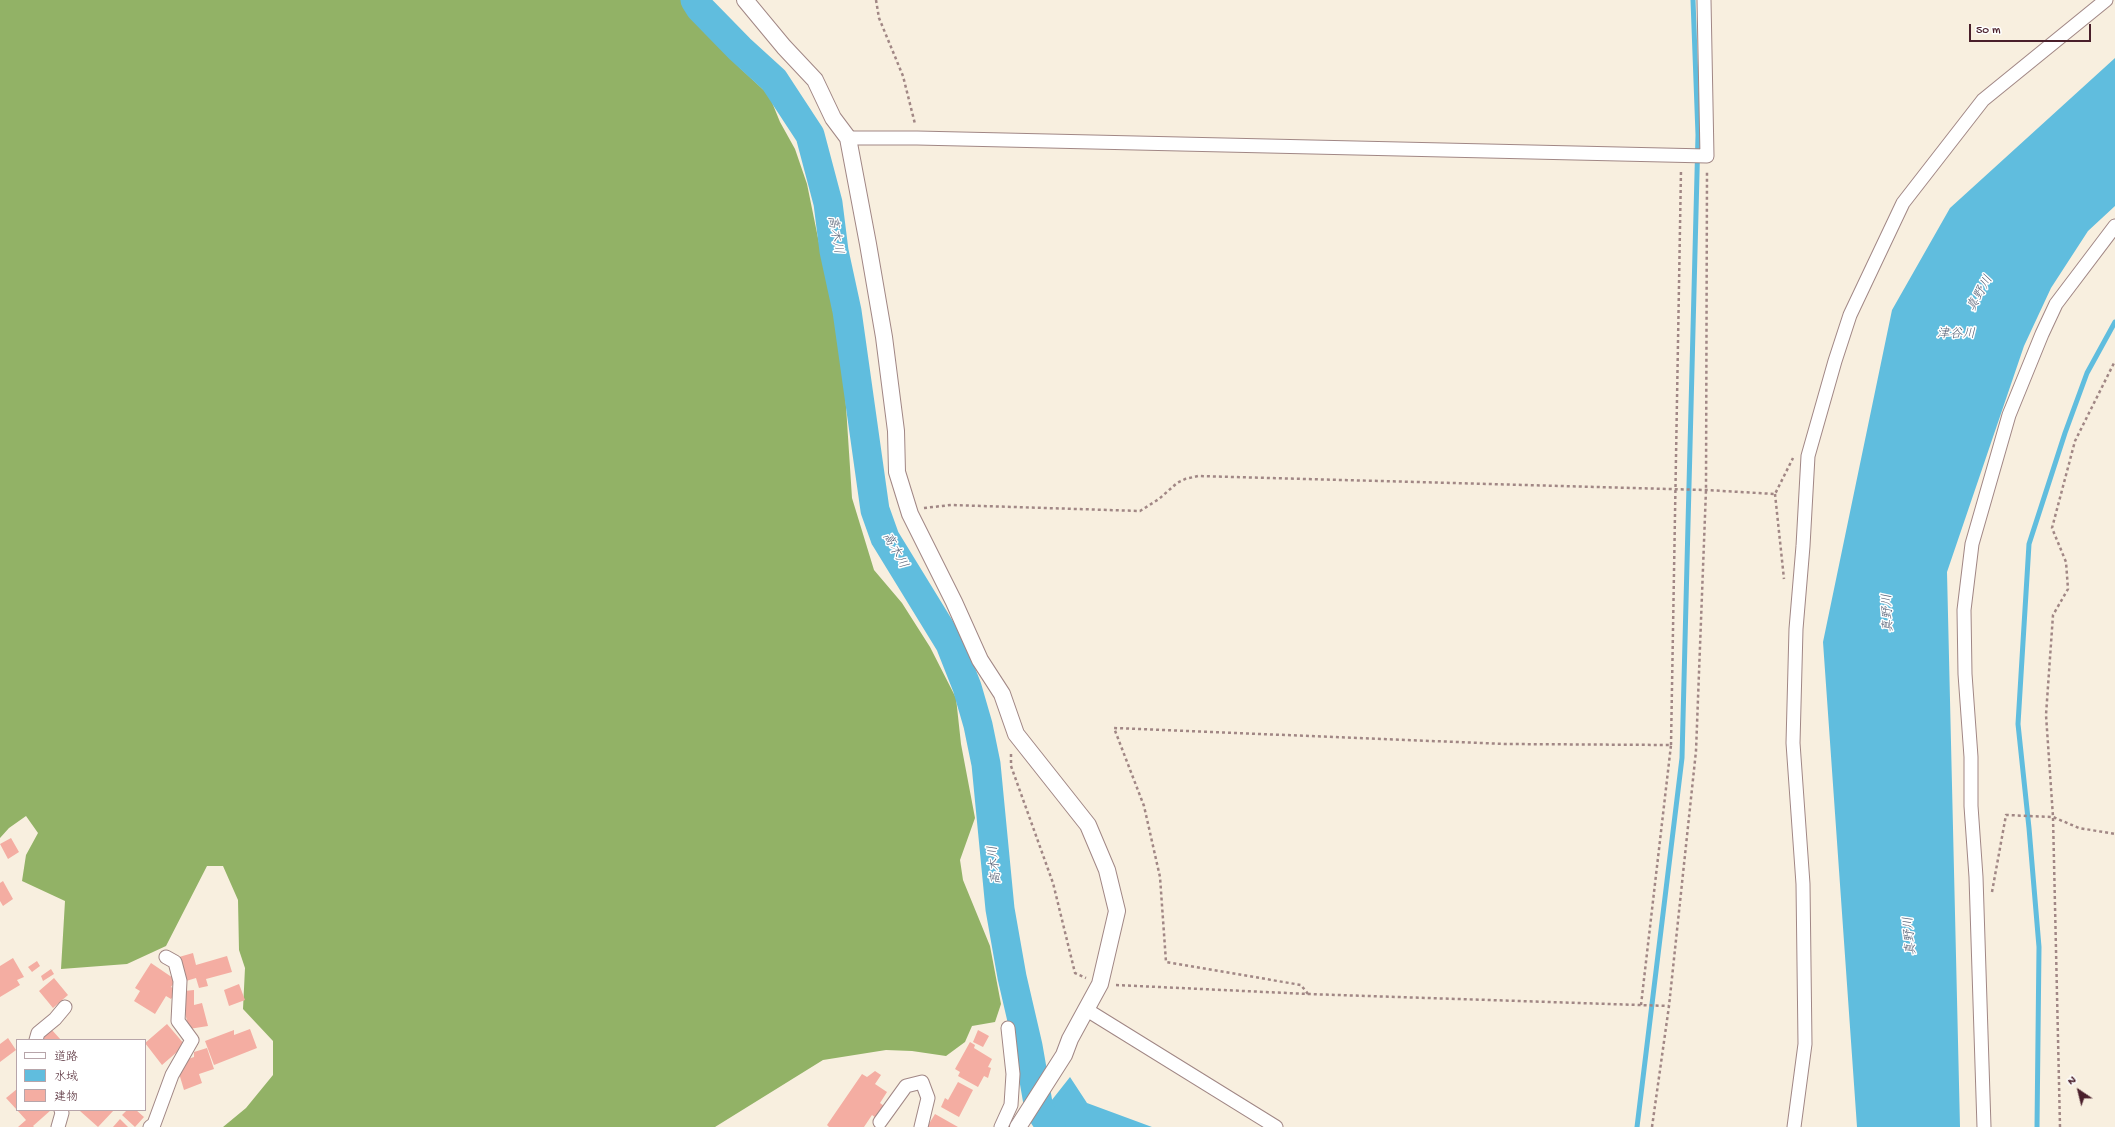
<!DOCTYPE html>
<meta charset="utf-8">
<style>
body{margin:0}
#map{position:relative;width:2115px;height:1127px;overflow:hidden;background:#f8efdf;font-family:"Gochi Hand","Klee One",sans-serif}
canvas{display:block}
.legend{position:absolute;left:16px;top:1039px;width:130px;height:72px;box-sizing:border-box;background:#fff;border:1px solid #b7a5aa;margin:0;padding:5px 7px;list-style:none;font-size:12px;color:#4a1f2b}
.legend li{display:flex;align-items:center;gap:8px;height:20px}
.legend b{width:20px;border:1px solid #b7a5aa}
.north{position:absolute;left:2059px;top:1071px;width:40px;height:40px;-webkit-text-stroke:3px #fff;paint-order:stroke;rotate:325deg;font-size:11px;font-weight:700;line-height:16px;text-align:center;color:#4a1f2b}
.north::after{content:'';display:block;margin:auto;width:14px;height:18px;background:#4a1f2b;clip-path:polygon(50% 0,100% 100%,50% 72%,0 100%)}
.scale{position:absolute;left:1969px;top:24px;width:122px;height:18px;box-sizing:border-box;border:2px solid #4a1f2b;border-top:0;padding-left:5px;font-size:12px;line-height:14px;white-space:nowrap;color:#4a1f2b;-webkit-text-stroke:3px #fff;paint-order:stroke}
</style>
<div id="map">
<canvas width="2115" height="1127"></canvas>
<ul class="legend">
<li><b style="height:5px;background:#fff"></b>道路</li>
<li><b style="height:11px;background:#60bdde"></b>水域</li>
<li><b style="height:11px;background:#f4ada2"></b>建物</li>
</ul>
<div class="north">N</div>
<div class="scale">50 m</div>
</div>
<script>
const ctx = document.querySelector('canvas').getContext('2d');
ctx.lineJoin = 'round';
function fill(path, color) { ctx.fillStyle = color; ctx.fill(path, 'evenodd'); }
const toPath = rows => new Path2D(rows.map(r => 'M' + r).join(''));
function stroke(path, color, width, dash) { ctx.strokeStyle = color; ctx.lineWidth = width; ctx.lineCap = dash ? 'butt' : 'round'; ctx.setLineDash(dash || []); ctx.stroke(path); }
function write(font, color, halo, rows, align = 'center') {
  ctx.font = font + ' "Gochi Hand","Klee One",sans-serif'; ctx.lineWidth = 3; ctx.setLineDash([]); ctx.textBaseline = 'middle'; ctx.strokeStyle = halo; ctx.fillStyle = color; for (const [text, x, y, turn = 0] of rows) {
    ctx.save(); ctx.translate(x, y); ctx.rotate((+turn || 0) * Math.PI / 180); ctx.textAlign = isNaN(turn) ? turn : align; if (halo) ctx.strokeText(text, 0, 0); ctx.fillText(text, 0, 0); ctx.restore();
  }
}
fill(toPath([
 [0,0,685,0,698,24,740,68,769,95,780,122,795,149,807,184,839,341,845,391,852,498,874,570,902,603,930,647,956,698,961,744,975,818,960,860,963,880,990,946,1001,1004,995,1022,972,1026,965,1042,946,1056,912,1051,886,1050,823,1060,715,1127,223,1127,246,1108,273,1075,273,1041,243,1009,245,968,239,950,238,900,223,866,207,866,166,946,127,964,61,969,65,901,22,881,26,855,38,833,26,816,9,828,0,838]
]), '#92b266');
fill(toPath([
 [2115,58,2115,206,2088,231,2051,288,2024,346,1947,572,1960,1127,1857,1127,1823,642,1892,310,1950,208],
 [1070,1077,1087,1103,1152,1127,1045,1127,1044,1110]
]), '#60bdde');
stroke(toPath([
 [1637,1127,1682,758,1698,135,1693,0],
 [2037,1127,2039,947,2029,828,2018,724,2029,544,2065,433,2087,373,2115,322]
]), '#60bdde', 5);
stroke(toPath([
 [695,0,700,8,740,49,774,80,810,135,828,203,834,251,847,311,875,510,885,538,950,644,967,687,978,725,986,764,1000,909,1012,977,1028,1046,1039,1109,1051,1127]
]), '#60bdde', 29);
fill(toPath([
 [11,838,19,852,8,859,0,844],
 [3,881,13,899,3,906,0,901,0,883],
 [193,953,196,965,227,956,232,972,206,979,208,986,199,988,196,978,186,981,179,957],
 [13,958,24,977,17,980,20,985,0,997,0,966],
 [37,961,40,966,32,972,28,967],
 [151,963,176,980,171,987,177,990,171,999,166,996,155,1014,134,1001,140,991,135,988],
 [51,969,54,974,43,981,41,976],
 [54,978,68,995,53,1008,39,991],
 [239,984,245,1000,229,1006,224,990],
 [194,990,194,1005,202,1003,208,1026,189,1029,184,1009,184,991],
 [167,1024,185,1045,162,1065,145,1043],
 [51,1029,61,1040,40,1040],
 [250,1029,257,1048,214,1065,205,1041,234,1030,234,1035],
 [978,1030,989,1036,983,1047,973,1042],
 [8,1038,16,1050,0,1062,0,1044],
 [970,1042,975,1045,974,1048,992,1059,988,1067,991,1068,988,1078,984,1076,978,1087,958,1076,960,1072,955,1069],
 [207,1048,214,1069,199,1074,202,1083,184,1090,178,1070,184,1067,182,1061,194,1057,194,1052],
 [875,1071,881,1075,875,1084,887,1092,880,1103,884,1106,876,1118,872,1115,864,1127,829,1127,827,1125,862,1074,867,1077],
 [958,1082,973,1090,959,1117,941,1107,945,1098,948,1100],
 [17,1089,17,1110,6,1098],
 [17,1110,51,1110,33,1126,34,1127,18,1127,26,1120],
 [81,1110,114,1110,98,1127,80,1111],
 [127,1110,136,1110,144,1117,135,1127,122,1115],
 [935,1114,958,1127,927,1127],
 [120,1119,128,1127,113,1127]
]), '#f4ada2');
const minor = toPath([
 [848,138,917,138,1707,156,1704,0],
 [1087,1010,1276,1127],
 [36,1040,38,1033,55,1019,65,1007],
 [880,1122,906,1086,922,1082,928,1098,921,1127],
 [58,1127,62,1113,61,1110],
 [150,1127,154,1124,172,1075,192,1040,178,1021,180,981,175,962,166,957],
 [1001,1127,1011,1105,1013,1074,1008,1028],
 [1794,1127,1805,1044,1803,884,1793,743,1796,629,1803,546,1808,456,1835,361,1850,315,1903,203,1983,100,2106,0],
 [1984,1127,1976,877,1971,806,1971,757,1965,674,1964,610,1972,544,2009,415,2042,334,2056,304,2115,226]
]);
const tertiary = toPath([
 [745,0,784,47,815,80,833,118,848,138,868,244,884,337,896,431,897,472,910,514,954,602,980,660,1002,694,1016,734,1088,825,1107,870,1117,911,1100,984,1070,1039,1064,1055,1018,1127]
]);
stroke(minor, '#a18785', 15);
stroke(tertiary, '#a18785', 18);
stroke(toPath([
 [876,0,879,18,903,76,915,124],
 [1775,494,1784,579],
 [924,508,951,505,1140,511,1159,499,1177,483,1185,479,1198,476,1706,490,1775,494,1793,458],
 [1671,745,1681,170],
 [1011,754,1011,766,1053,883,1075,973,1086,978],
 [1992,892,2006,815,2053,817,2079,828,2115,834],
 [1116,985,1308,994,1669,1006],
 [1308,994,1301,985,1166,962,1160,877,1144,806,1114,728,1505,744,1671,745,1641,1005],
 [1652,1127,1669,1006,1696,751,1706,490,1707,170],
 [2060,1127,2053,817,2046,715,2053,615,2068,589,2066,562,2052,528,2075,441,2115,361]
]), '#a18785', 2.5, [3, 3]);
stroke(minor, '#fff', 13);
stroke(tertiary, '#fff', 16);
write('italic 13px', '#535e73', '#fff', [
 ["高木川",834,235,80],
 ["真野川",1981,294,-61],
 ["津谷川",1956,335],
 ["高木川",894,551,61],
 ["真野川",1889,613,-92],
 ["高木川",996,865,-96],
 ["真野川",1911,936,-95]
]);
</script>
